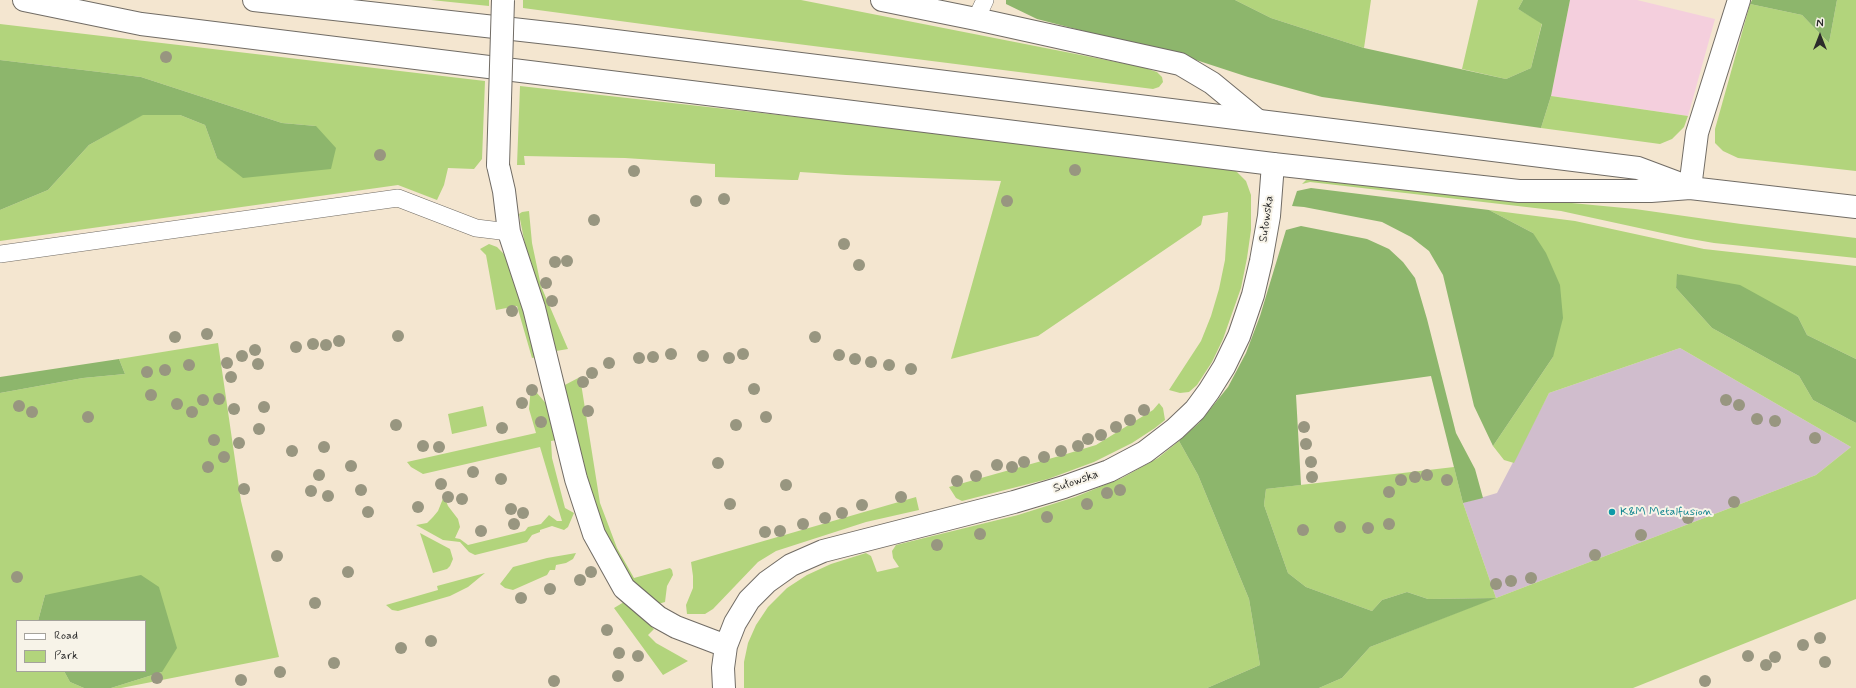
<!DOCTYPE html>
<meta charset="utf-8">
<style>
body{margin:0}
#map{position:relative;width:1856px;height:688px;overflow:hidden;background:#f4e6d0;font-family:Mynerve,sans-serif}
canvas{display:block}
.legend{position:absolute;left:16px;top:620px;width:130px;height:52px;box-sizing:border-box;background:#f7f3e8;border:1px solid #a5a39c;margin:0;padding:5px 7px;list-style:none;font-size:12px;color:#2b2b2b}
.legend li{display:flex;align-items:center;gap:8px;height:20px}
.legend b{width:20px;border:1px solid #a5a39c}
.north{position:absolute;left:1800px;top:16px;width:40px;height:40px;-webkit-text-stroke:3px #f7f3e8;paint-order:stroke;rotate:0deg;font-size:11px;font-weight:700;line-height:16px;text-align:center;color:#2b2b2b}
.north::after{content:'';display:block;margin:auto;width:14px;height:18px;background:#2b2b2b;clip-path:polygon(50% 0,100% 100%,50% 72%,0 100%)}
</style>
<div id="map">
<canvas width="1856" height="688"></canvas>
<ul class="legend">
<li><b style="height:5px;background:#fff"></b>Road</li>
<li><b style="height:11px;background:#b2d47c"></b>Park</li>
</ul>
<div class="north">N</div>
</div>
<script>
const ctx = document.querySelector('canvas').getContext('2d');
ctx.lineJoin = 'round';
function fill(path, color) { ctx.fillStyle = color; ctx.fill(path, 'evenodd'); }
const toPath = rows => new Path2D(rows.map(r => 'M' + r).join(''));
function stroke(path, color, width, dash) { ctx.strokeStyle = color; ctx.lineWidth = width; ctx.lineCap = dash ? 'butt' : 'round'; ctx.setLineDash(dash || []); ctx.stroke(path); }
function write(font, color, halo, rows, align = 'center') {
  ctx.font = font + ' Mynerve,sans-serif'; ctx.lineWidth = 4; ctx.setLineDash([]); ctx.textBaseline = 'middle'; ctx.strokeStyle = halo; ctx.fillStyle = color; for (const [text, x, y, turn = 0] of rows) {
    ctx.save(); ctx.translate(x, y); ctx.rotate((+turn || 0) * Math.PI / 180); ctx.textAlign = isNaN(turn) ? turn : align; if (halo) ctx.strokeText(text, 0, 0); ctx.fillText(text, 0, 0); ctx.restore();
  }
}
fill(toPath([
 [1570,0,1637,0,1715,19,1688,116,1551,96]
]), '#f4cfdd');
fill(toPath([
 [1680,348,1851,447,1816,475,1496,598,1463,503,1497,493,1549,393]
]), '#d0bdcd');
fill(toPath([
 [431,0,489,0,489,6],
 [523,0,801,0,1142,67,1157,72,1162,77,1163,82,1159,87,1153,89,687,30,523,8],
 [1235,0,1371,0,1364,48,1271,18],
 [1478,0,1523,0,1518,9,1542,23,1531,68,1506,79,1462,69],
 [1837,0,1856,0,1856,171,1738,158,1723,151,1715,143,1715,129,1750,4,1802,15,1829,43],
 [0,24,485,81,482,159,474,169,448,168,444,185,437,200,398,185,0,241,0,210,48,190,89,145,142,115,180,115,205,125,217,158,316,126,282,123,141,77,0,60],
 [520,86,1227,165,1237,172,1246,181,1251,195,1251,230,1247,258,1241,288,1223,339,1212,362,1197,385,1189,392,1180,393,1169,390,1201,341,1211,316,1219,289,1225,260,1228,212,1203,216,1201,225,1038,336,951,359,1001,181,846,175,800,172,798,180,792,180,715,177,715,164,625,158,524,156,525,165,517,165],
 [1551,96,1688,116,1684,127,1672,139,1660,144,1541,128],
 [1308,178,1635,209,1741,224,1856,238,1856,258,1714,243,1685,238,1561,211,1310,182,1302,184],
 [1489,210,1575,221,1704,249,1856,266,1856,359,1807,335,1798,317,1678,274,1676,288,1712,328,1799,376,1813,400,1856,423,1856,599,1633,688,1319,688,1342,678,1370,647,1494,598,1428,599,1407,592,1382,600,1372,611,1306,587,1288,573,1264,505,1266,489,1454,467,1463,503,1496,598,1816,475,1851,447,1680,348,1549,393,1514,463,1504,460,1493,446,1553,357,1533,233],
 [529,211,532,243,541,286,568,349,556,351,528,260,519,214,522,212],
 [489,244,497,247,507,257,523,305,537,357,532,358,517,306,496,310,486,255,480,249],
 [218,343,241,501,279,657,121,688,111,688,162,672,159,587,45,595,38,621,17,621,17,671,64,671,70,682,84,688,0,688,0,393,83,378,125,374,119,359],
 [580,377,600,503,617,548,634,578,670,568,672,570,673,575,667,586,665,602,658,604,633,586,602,531,561,387],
 [531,386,549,407,557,440,551,441,552,458,565,508,574,513,568,527,564,530,552,526,540,530,540,532,532,535,527,542,475,555,469,552,460,542,443,540,416,525,427,523,433,517,438,511,444,496,448,506,458,519,460,527,455,538,460,539,468,545,525,531,528,527,541,524,549,515,557,521,562,521,540,447,423,474,411,467,407,462,536,433,529,409],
 [1159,403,1163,408,1165,420,1155,428,1132,443,1094,462,1048,479,962,501,956,498,949,487,1063,455,1096,445,1153,410],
 [483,406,487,426,452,434,448,414],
 [1179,441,1198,475,1249,599,1260,665,1207,688,744,688,744,662,748,643,756,625,768,607,787,588,807,575,831,564,866,553,871,556,877,572,899,567,893,558,892,551,896,545,1018,515,1075,497,1122,478,1158,458],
 [916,497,919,510,866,522,776,551,758,562,713,609,705,614,687,614,686,605,693,588,693,576,691,562],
 [420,533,450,549,453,559,450,566,447,569,433,573],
 [576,553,573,559,566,563,556,565,555,570,550,570,547,575,513,590,505,588,500,584,513,567,547,558],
 [485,573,468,587,450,596,398,611,392,610,386,605,438,590,437,586],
 [624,602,654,629,648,635,656,643,688,661,663,675,614,608]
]), '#b2d47c');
fill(toPath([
 [1006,0,1235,0,1271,18,1364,48,1506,79,1531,68,1542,24,1518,9,1523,0,1570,0,1551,96,1541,128,1322,97,1248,77,1196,60,1037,19,1006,4],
 [1752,0,1837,0,1829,43,1802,15,1750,4],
 [0,60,141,77,282,123,316,126,336,148,331,169,243,178,217,158,205,125,180,115,143,115,89,145,48,190,0,210],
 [1311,188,1489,210,1533,233,1546,253,1560,285,1563,318,1553,357,1493,446,1474,406,1443,275,1429,251,1411,237,1382,222,1304,207,1292,206,1297,191],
 [1301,226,1367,239,1389,249,1403,262,1415,278,1427,319,1456,433,1475,469,1483,498,1463,503,1431,376,1296,395,1301,485,1266,489,1264,505,1288,573,1306,587,1372,611,1382,600,1407,592,1428,599,1496,598,1370,647,1342,678,1319,688,1207,688,1260,665,1249,599,1198,475,1179,441,1199,423,1228,387,1246,353,1260,316,1286,230],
 [1677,274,1740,285,1798,317,1807,335,1856,359,1856,423,1813,400,1799,376,1712,328,1676,288],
 [119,359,125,374,83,378,0,393,0,377],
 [141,575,159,587,177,648,162,672,111,688,84,688,70,682,64,671,145,671,145,621,38,621,45,595]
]), '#8db66c');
const service = toPath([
 [976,19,985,0],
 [0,254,398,198,476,228,509,232]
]);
const minor = toPath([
 [1690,188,1697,133,1739,0]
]);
const tertiary = toPath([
 [882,0,976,19,1180,64,1212,83,1257,120],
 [498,165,504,191,509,232,534,308,576,479,594,534,624,588,658,617,676,627,726,646,723,668,724,688],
 [726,646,735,623,749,600,767,582,791,565,823,551,1014,502,1064,487,1109,471,1145,452,1175,429,1195,410,1209,391,1224,367,1239,336,1253,295,1261,261,1269,216,1273,164]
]);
const primary = toPath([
 [24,0,141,24,1273,164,1519,191,1651,191,1690,188,1856,207],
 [254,0,575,36,1638,168,1686,186]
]);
stroke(service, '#716c65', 18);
stroke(minor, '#716c65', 24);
stroke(tertiary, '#716c65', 24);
stroke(primary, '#716c65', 24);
stroke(service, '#fff', 17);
stroke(minor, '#fff', 22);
stroke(tertiary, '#fff', 22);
stroke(primary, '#fff', 22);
const tertiaryBridge = toPath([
 [498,165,503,0]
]);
stroke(tertiaryBridge, '#716c65', 24, []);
stroke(tertiaryBridge, '#fff', 22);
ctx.fillStyle = '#989680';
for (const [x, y] of [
 [166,57],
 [380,155],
 [1075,170],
 [634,171],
 [724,199],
 [696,201],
 [1007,201],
 [594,220],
 [844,244],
 [567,261],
 [555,262],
 [859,265],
 [546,283],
 [552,301],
 [512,311],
 [207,334],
 [398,336],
 [175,337],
 [815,337],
 [339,341],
 [313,344],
 [326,345],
 [296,347],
 [255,350],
 [671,354],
 [743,354],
 [839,355],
 [242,356],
 [703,356],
 [653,357],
 [639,358],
 [729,358],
 [855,359],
 [871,362],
 [227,363],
 [609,363],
 [258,364],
 [189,365],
 [889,365],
 [911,369],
 [165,370],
 [147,372],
 [592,373],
 [231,377],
 [583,382],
 [754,389],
 [532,390],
 [151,395],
 [219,399],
 [203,400],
 [1726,400],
 [522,403],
 [177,404],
 [1739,405],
 [19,406],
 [264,407],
 [234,409],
 [1144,410],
 [588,411],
 [32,412],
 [192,412],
 [88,417],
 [766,417],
 [1757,419],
 [1130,420],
 [1775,421],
 [541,422],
 [396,425],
 [736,425],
 [1116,427],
 [1304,427],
 [502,428],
 [259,429],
 [1101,435],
 [1815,438],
 [1088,439],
 [214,440],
 [239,443],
 [1306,444],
 [423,446],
 [1078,446],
 [324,447],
 [439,447],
 [292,451],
 [1061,451],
 [224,457],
 [1044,457],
 [1024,462],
 [1311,462],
 [718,463],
 [997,465],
 [351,466],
 [208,467],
 [1012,467],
 [473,472],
 [319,475],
 [1427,475],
 [976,476],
 [1312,477],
 [1415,477],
 [501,479],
 [1401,480],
 [1447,480],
 [957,481],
 [441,484],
 [786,485],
 [244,489],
 [361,490],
 [1120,490],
 [311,491],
 [1389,492],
 [1107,493],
 [328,496],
 [448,497],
 [901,497],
 [462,499],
 [1734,502],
 [730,504],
 [1087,504],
 [862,505],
 [418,507],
 [511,509],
 [368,512],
 [523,513],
 [842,513],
 [1047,517],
 [825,518],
 [1688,518],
 [514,524],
 [803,524],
 [1389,524],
 [1340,527],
 [1368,528],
 [1303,530],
 [481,531],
 [780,531],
 [765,532],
 [980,534],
 [1641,535],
 [937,545],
 [1595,555],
 [277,556],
 [348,572],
 [591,572],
 [17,577],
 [1531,578],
 [580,580],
 [1511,581],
 [1496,584],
 [550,589],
 [521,598],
 [315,603],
 [607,630],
 [1820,638],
 [431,641],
 [1803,645],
 [401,648],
 [619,653],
 [638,656],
 [1748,656],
 [1775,657],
 [1825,662],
 [334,663],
 [1766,665],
 [280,672],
 [618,676],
 [157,678],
 [241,680],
 [554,681],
 [1705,681]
]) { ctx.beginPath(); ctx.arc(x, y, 6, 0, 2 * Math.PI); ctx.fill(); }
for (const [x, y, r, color] of [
 [1612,512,4,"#0f9aa8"]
]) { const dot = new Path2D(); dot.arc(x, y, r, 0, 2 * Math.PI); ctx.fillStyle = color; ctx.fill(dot); stroke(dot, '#f7f3e8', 1.5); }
write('12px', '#2b2b2b', '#f7f3e8', [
 ["Sułowska",1267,219,-82],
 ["Sułowska",1076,482,-19]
]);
write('12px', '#0d838f', '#f7f3e8', [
 ["K&M Metalfusion",1620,512]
], 'left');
</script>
